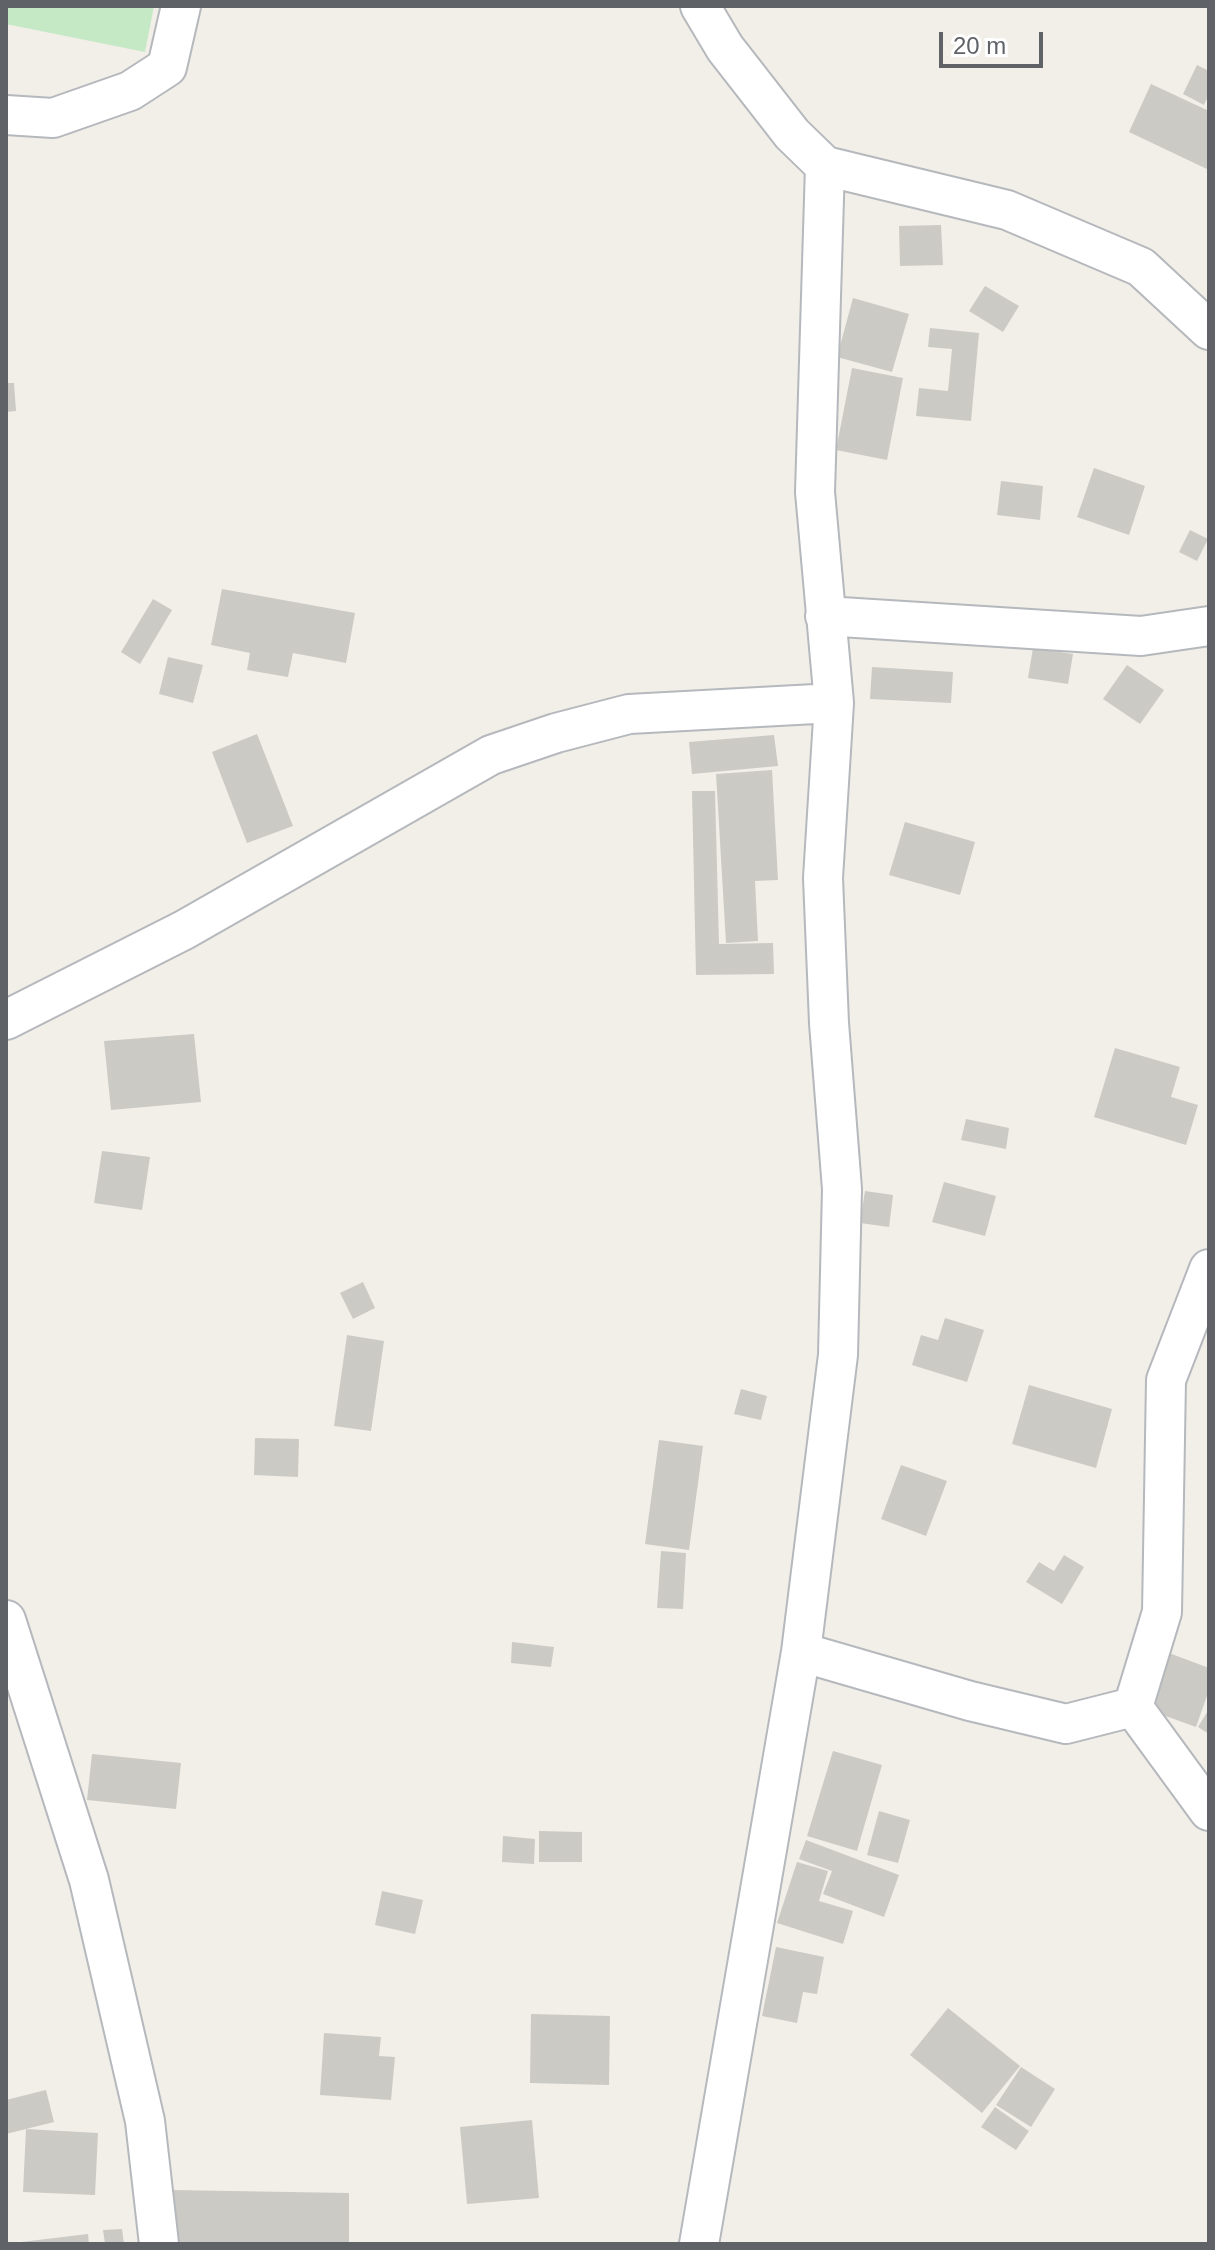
<!DOCTYPE html>
<style>
body{margin:0}
#map{position:relative;width:1215px;height:2250px;overflow:hidden;background:#f1efe8;font-family:Helvetica,sans-serif}
canvas{display:block}
.frame{position:absolute;inset:0;border:8px solid #5f6368;pointer-events:none}
.scale{position:absolute;left:939px;top:32px;width:104px;height:36px;box-sizing:border-box;border:4px solid #5f6368;border-top:0;padding-left:10px;font-size:24px;line-height:28px;white-space:nowrap;color:#5f6368;-webkit-text-stroke:6px #fff;paint-order:stroke}
</style>
<div id="map">
<canvas width="1215" height="2250"></canvas>
<div class="frame"></div>
<div class="scale">20 m</div>
</div>
<script>
const ctx = document.querySelector('canvas').getContext('2d');
ctx.lineJoin = 'round';
function fill(path, color) { ctx.fillStyle = color; ctx.fill(path, 'evenodd'); }
const toPath = rows => new Path2D(rows.map(r => 'M' + r).join(''));
function stroke(path, color, width, dash) { ctx.strokeStyle = color; ctx.lineWidth = width; ctx.lineCap = dash ? 'butt' : 'round'; ctx.setLineDash(dash || []); ctx.stroke(path); }
fill(toPath([
 [6,6,154,6,145,52,6,24]
]), '#c5e8c5');
fill(toPath([
 [1197,65,1209,71,1209,94,1204,105,1183,94],
 [1151,84,1209,111,1209,170,1129,132],
 [941,225,943,265,900,266,899,226],
 [985,286,1019,306,1003,332,969,311],
 [853,298,909,314,892,372,837,357],
 [930,328,979,333,971,421,916,416,919,388,948,391,952,349,928,347],
 [852,368,903,378,887,460,836,450],
 [6,383,14,383,16,411,6,412],
 [1094,468,1145,486,1129,535,1077,517],
 [1001,481,1043,486,1040,520,997,515],
 [1190,530,1208,539,1197,561,1179,552],
 [222,589,355,613,346,663,293,653,288,677,247,670,250,653,211,645],
 [153,599,172,610,140,664,121,652],
 [1033,648,1073,654,1068,684,1028,678],
 [168,657,203,665,193,703,159,694],
 [1127,665,1164,690,1140,724,1103,699],
 [872,667,953,672,951,703,870,699],
 [257,734,293,826,247,843,212,752],
 [774,735,778,766,692,774,689,742],
 [772,770,778,880,755,881,758,941,726,943,716,774],
 [692,791,715,791,719,944,773,943,774,974,696,975],
 [905,822,975,842,960,895,889,875],
 [194,1034,201,1102,111,1110,104,1041],
 [1115,1048,1180,1067,1171,1097,1198,1105,1186,1145,1094,1117],
 [966,1119,1009,1128,1006,1149,961,1140],
 [102,1151,150,1157,142,1210,94,1203],
 [944,1182,996,1196,985,1236,932,1222],
 [865,1191,893,1195,889,1227,860,1223],
 [363,1282,375,1308,353,1319,340,1293],
 [945,1318,984,1330,967,1382,912,1365,921,1335,938,1340],
 [347,1335,384,1341,371,1431,334,1426],
 [1029,1385,1112,1409,1096,1468,1012,1444],
 [741,1389,767,1396,761,1420,734,1414],
 [255,1438,299,1439,298,1477,254,1475],
 [659,1440,703,1446,689,1550,645,1544],
 [901,1465,947,1481,926,1536,881,1519],
 [661,1551,686,1553,683,1609,657,1608],
 [1064,1555,1084,1567,1062,1604,1026,1582,1039,1562,1054,1571],
 [512,1642,554,1647,551,1667,511,1663],
 [1169,1653,1209,1668,1209,1690,1196,1727,1149,1710],
 [1209,1709,1209,1734,1198,1727],
 [833,1751,882,1765,857,1851,807,1836],
 [92,1754,181,1763,176,1809,87,1800],
 [879,1811,910,1820,898,1863,867,1855],
 [539,1831,582,1832,582,1862,539,1862],
 [503,1836,535,1839,534,1864,502,1862],
 [806,1840,899,1875,884,1917,823,1894,832,1871,799,1859],
 [797,1862,828,1871,819,1901,853,1911,843,1944,777,1923],
 [382,1891,423,1900,415,1934,375,1925],
 [776,1947,824,1957,817,1994,803,1992,797,2023,762,2016],
 [948,2008,1020,2066,982,2113,910,2055],
 [531,2014,610,2016,609,2085,530,2083],
 [324,2033,381,2037,379,2056,395,2057,391,2100,320,2095],
 [1021,2067,1055,2089,1031,2127,996,2105],
 [46,2090,54,2122,6,2134,6,2100],
 [995,2107,1029,2131,1016,2150,981,2127],
 [532,2120,539,2198,467,2204,460,2127],
 [26,2129,98,2133,95,2195,23,2192],
 [172,2190,349,2193,349,2244,172,2243],
 [122,2229,124,2244,105,2244,103,2230],
 [88,2234,89,2244,21,2244,21,2242]
]), '#cccac5');
const street = toPath([
 [700,6,725,48,792,134,825,166,1007,210,1141,267,1209,330],
 [6,115,53,118,130,91,167,67,181,6],
 [825,616,1141,636,1209,626],
 [6,1020,184,930,491,755,556,733,629,714,834,703],
 [1209,1269,1166,1380,1162,1612,1133,1707,1209,1811],
 [6,1620,89,1880,145,2121,159,2244],
 [801,1652,970,1701,1066,1724,1133,1707],
 [699,2244,801,1652,838,1355,842,1189,829,1023,823,878,834,703,815,492,825,166]
]);
stroke(street, '#b5b8bc', 42);
stroke(street, '#fff', 38);
</script>
